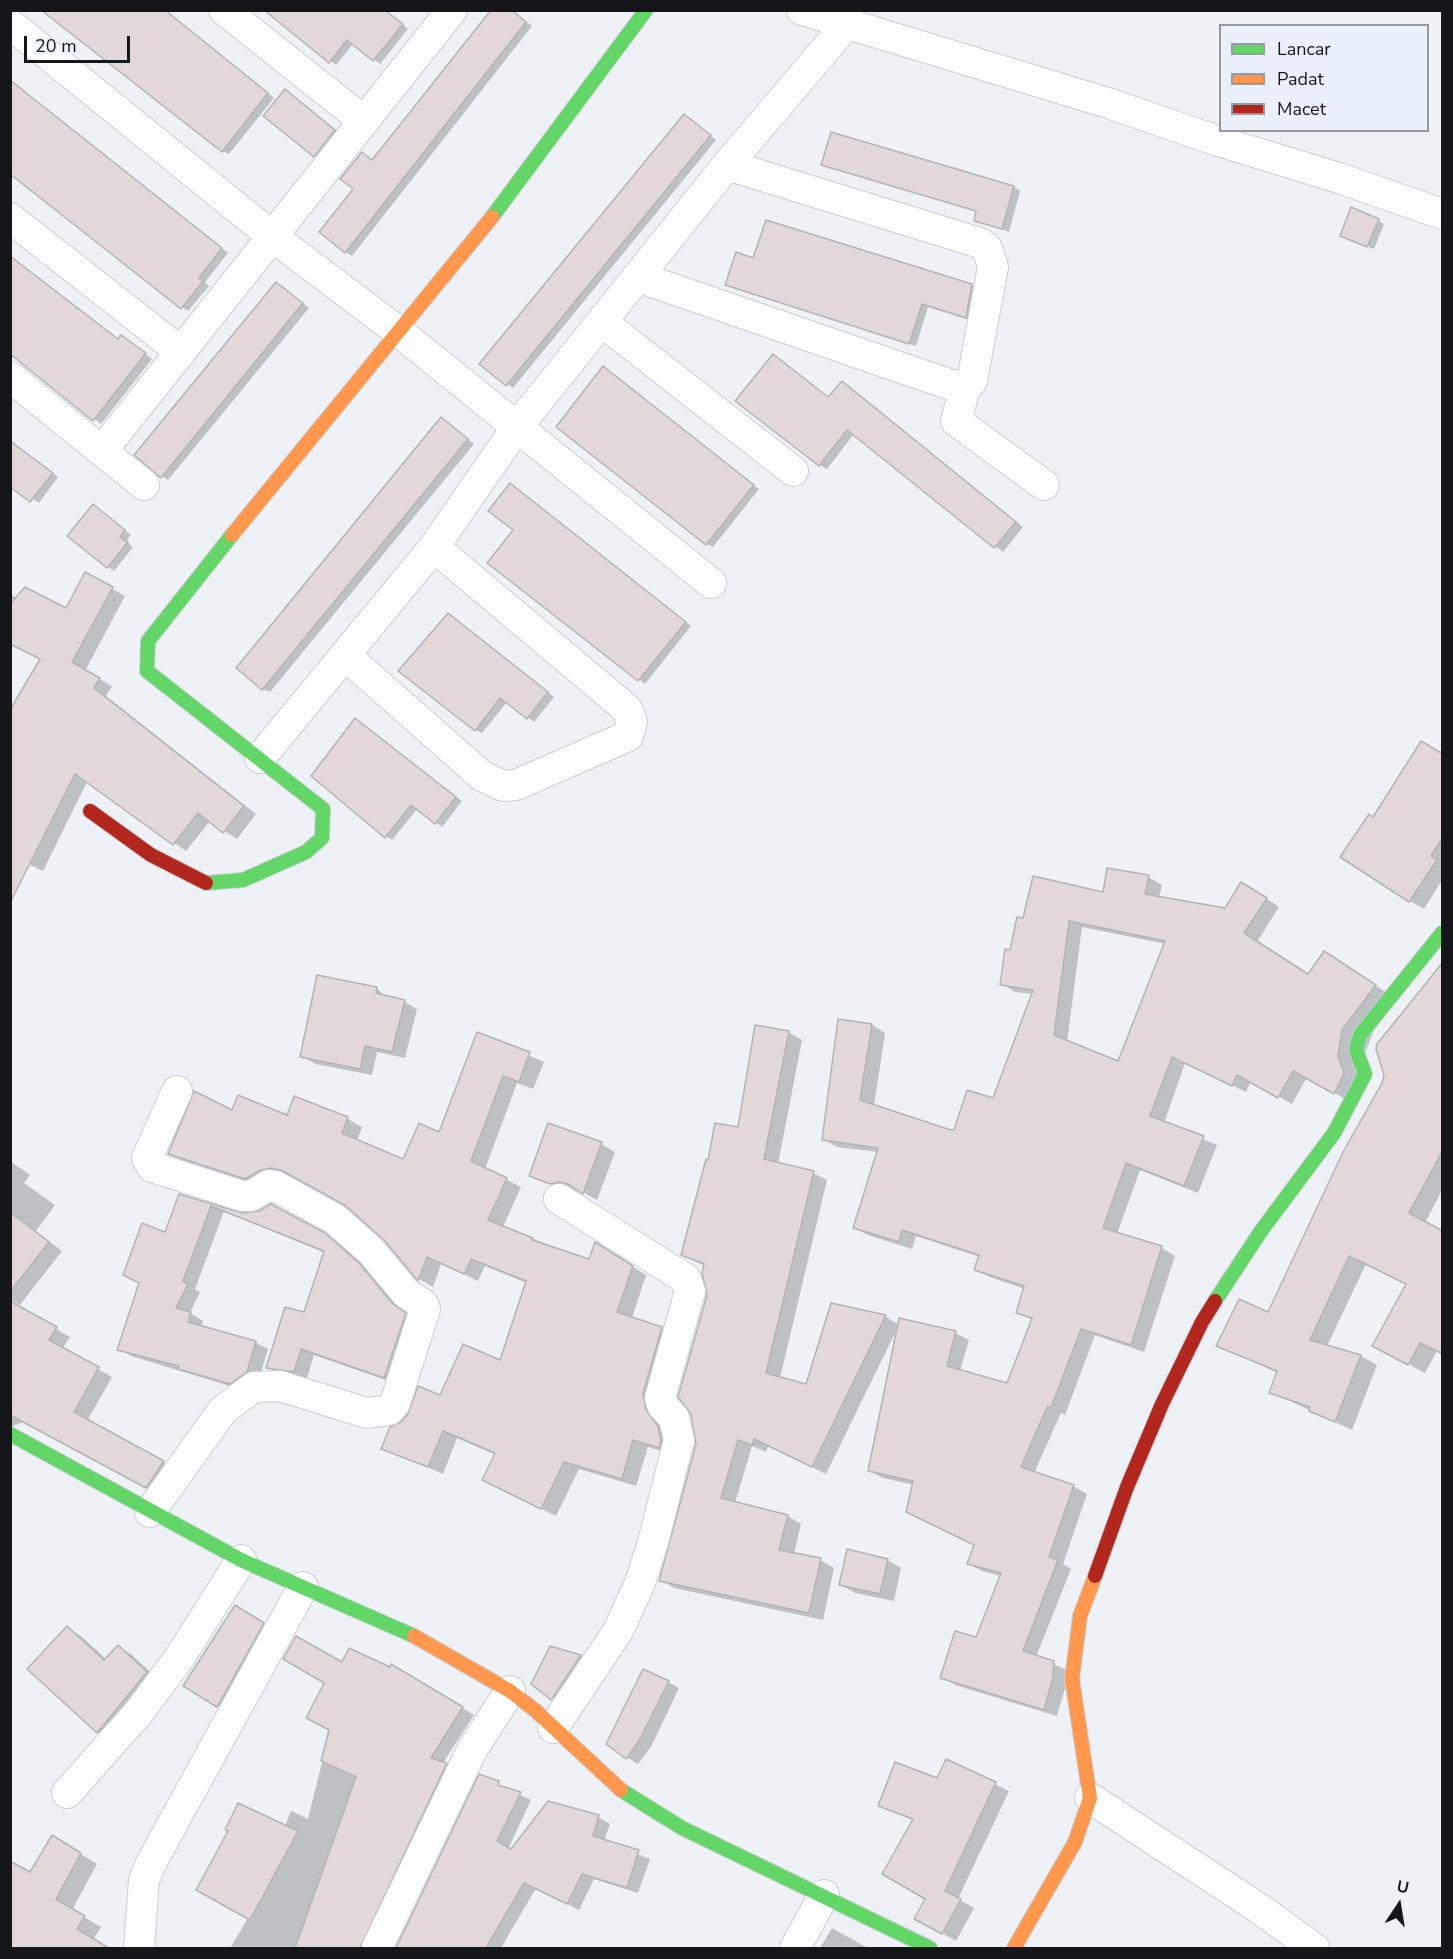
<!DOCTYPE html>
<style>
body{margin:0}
#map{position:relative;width:1453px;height:1959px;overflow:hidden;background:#eef2f6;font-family:"Nunito Sans",sans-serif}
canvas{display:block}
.frame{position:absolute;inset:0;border:12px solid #141619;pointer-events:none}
.legend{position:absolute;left:1219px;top:24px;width:210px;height:108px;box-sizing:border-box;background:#ebf1fa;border:2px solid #9599a0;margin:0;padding:8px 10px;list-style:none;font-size:18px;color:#141619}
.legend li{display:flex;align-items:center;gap:12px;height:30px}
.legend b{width:30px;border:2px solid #9599a0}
.north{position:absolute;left:1369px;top:1875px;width:60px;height:60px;-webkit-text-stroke:4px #ebf1fa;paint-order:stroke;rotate:12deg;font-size:16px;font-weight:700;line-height:24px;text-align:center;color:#141619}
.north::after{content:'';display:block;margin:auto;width:21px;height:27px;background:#141619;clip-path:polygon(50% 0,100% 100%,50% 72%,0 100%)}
.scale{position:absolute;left:24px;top:36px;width:106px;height:27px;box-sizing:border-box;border:3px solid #141619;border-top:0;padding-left:8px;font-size:18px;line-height:21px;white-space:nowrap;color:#141619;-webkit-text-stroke:4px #ebf1fa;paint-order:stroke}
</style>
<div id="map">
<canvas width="1453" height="1959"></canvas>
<div class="frame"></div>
<ul class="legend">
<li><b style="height:8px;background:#63d668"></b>Lancar</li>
<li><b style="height:8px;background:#ff974d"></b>Padat</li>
<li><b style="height:8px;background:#b3261e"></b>Macet</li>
</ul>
<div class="north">U</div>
<div class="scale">20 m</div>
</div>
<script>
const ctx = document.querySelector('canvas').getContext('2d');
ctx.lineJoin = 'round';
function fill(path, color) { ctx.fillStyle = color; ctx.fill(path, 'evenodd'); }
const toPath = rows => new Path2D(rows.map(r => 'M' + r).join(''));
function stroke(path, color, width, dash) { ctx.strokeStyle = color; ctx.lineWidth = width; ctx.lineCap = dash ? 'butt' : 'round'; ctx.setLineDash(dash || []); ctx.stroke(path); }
fill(toPath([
 [165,10,274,98,229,154,222,151],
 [265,10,385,10,408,29,380,64,353,44,336,65],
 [512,10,532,26,352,256,346,252,321,232,355,189,362,153,373,161],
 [10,80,228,253,205,282,209,286,188,311,182,307],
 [285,91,348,139,328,164,314,155],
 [684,116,716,140,513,388,507,384],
 [823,164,1014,187,1020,191,1009,232,975,220,978,212],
 [1378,220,1384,224,1374,249,1348,239],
 [10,256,119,340,129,341,152,359,101,424,10,354],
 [754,259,972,286,978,289,973,321,928,307,916,346,727,284],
 [283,288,309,308,168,480,162,476],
 [774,356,829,398,842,382,850,387,1023,527,1003,552,854,434,827,469,819,465],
 [610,372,759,489,713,547,707,544],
 [448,423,474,444,270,692,263,689,238,668],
 [10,440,58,477,39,503,10,482],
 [517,489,691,626,645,684,489,562,515,530],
 [100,510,131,535,126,541,133,547,114,571,69,536],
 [86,574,125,596,85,671,112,686,106,696,256,814,237,839,210,821,186,851,87,782,43,871,10,855,41,659,10,643,10,594,17,599,66,610],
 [455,618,554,697,534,722,507,702,482,733,475,730],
 [356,720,462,801,442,827,418,808,392,840,386,836],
 [1442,755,1442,880,1424,909,1410,901,1373,819],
 [1148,877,1162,885,1159,898,1226,909,1255,891,1279,907,1257,942,1309,975,1338,960,1388,994,1347,1100,1307,1077,1292,1104,1251,1081,1246,1092,1185,1063,1164,1123,1217,1145,1198,1193,1140,1170,1117,1234,1162,1248,1175,1256,1144,1352,1095,1335,1065,1415,1061,1413,1034,1473,1073,1486,1087,1494,1063,1564,1071,1569,1036,1657,1067,1670,1066,1685,1057,1716,955,1685,942,1677,977,1639,1001,1576,982,1571,969,1564,975,1546,907,1512,914,1485,883,1478,870,1471,897,1329,826,1474,768,1446,766,1452,752,1446,735,1503,788,1516,801,1524,794,1554,820,1560,834,1568,823,1620,674,1588,661,1580,697,1444,708,1295,705,1266,683,1255,709,1161,740,1129,788,1032,802,1040,778,1164,813,1173,827,1180,780,1378,807,1385,832,1305,886,1317,899,1325,955,1333,969,1340,960,1371,1007,1384,1033,1320,1018,1312,1025,1289,990,1277,976,1270,980,1257,916,1236,912,1249,868,1235,855,1228,878,1152,837,1147,823,1139,872,1025,885,1033,874,1106,955,1132,994,1100,1033,994,1015,992,1002,984,1024,920],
 [1082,927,1166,944,1119,1063,1067,1042],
 [1442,965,1442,1190,1425,1223,1437,1351,1425,1373,1391,1355,1407,1284,1366,1264,1327,1346,1361,1356,1377,1365,1352,1430,1271,1392,1278,1373,1218,1345,1269,1314],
 [376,988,388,998,405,1002,417,1009,405,1058,377,1052,372,1075,315,1064,302,1056],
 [478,1034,544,1062,533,1089,517,1083,485,1169,521,1187,503,1227,590,1261,609,1252,646,1275,632,1318,661,1328,676,1336,674,1455,648,1447,636,1486,579,1469,556,1516,498,1488,496,1455,457,1438,443,1474,383,1448,501,1362,527,1283,485,1266,478,1281,441,1264,433,1287,419,1279,385,1239,348,1206,299,1178,287,1175,276,1177,260,1186,184,1161,170,1153,233,1112,288,1117,295,1098,348,1119,362,1127,357,1141,404,1161,440,1134],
 [601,1144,615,1152,597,1200,581,1191,566,1191,530,1175],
 [10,1161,30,1175,24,1183,55,1205,36,1231,62,1251,20,1305,10,1299],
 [180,1196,242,1215,260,1212,271,1205,338,1242,371,1272,405,1313,417,1322,397,1384,314,1355,307,1378,281,1374,268,1367,305,1314,325,1253,224,1211,195,1289,200,1292,190,1313,203,1321,201,1327,255,1342,268,1349,259,1379,243,1390,131,1356,119,1349],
 [21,1309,70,1337,62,1349,112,1377,87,1421,177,1470,160,1495,35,1425,24,1422,10,1427,10,1328],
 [887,1560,901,1568,894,1601,855,1593,841,1585],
 [235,1607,273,1630,228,1712,185,1686],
 [67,1628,81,1636,107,1660,118,1647,132,1655,160,1681,112,1740,98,1732,29,1669],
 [550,1647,581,1656,594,1664,566,1706,533,1683],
 [342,1664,391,1669,392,1666,474,1715,443,1763,457,1771,373,1948,230,1948,248,1918,291,1811,308,1819,330,1730],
 [668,1682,679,1688,651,1747,638,1764,626,1757],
 [947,1761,1009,1791,958,1899,974,1908,956,1941,916,1918,927,1898,913,1820,879,1805,938,1779],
 [480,1776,531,1800,508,1849,512,1851,598,1817,610,1824,604,1841,650,1859,638,1893,594,1879,579,1910,536,1888,501,1948,398,1948],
 [53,1837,97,1864,72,1910,101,1927,93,1940,107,1948,10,1948,10,1862,30,1874],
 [832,1928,868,1948,820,1948]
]), '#0003');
const building = toPath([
 [41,10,165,10,268,93,222,152,41,10],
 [264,10,385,10,403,24,373,61,347,40,329,63,264,10],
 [491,10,512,10,526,22,345,253,319,232,353,189,340,179,362,152,372,160,491,10],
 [10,80,222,248,199,278,203,281,181,309,10,174,10,80],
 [285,89,335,130,314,157,263,116,285,89],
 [684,114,711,135,506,386,479,364,684,114],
 [831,132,1014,186,1002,229,974,221,976,211,821,165,831,132],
 [1351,207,1379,219,1367,247,1340,236,1351,207],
 [766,220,972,284,966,318,922,304,909,344,725,285,736,252,753,258,766,220],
 [10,256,118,339,121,335,146,353,93,421,10,354,10,256],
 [276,282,303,303,161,478,134,455,276,282],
 [773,354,828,397,842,381,1016,522,994,548,847,430,819,466,735,401,773,354],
 [603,366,754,485,706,545,556,427,603,366],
 [441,417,468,439,262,690,236,668,441,417],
 [10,441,53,473,30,502,10,487,10,441],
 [510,483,686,622,638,681,487,563,513,530,488,511,510,483],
 [93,504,125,530,120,537,128,542,107,568,67,536,93,504],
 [85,572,113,587,72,662,100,678,94,688,244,806,223,833,198,813,173,845,75,774,10,903,10,710,40,659,10,644,10,604,25,587,66,608,85,572],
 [448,613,548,692,527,719,500,698,475,731,398,671,448,613],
 [355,718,456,797,435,824,411,805,385,838,311,776,355,718],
 [1421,741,1443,754,1443,837,1431,856,1437,860,1409,902,1340,857,1369,814,1373,817,1421,741],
 [1107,868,1149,875,1145,894,1225,908,1241,882,1267,898,1244,933,1308,974,1324,951,1376,985,1342,1030,1338,1056,1344,1073,1334,1094,1293,1071,1278,1098,1237,1075,1232,1086,1172,1057,1150,1116,1204,1136,1184,1186,1126,1163,1103,1228,1162,1246,1131,1345,1081,1329,1051,1408,1047,1407,1021,1467,1074,1485,1049,1557,1058,1560,1023,1651,1054,1661,1053,1677,1044,1710,940,1678,955,1631,976,1637,1001,1573,967,1564,974,1545,906,1512,913,1481,868,1471,899,1318,956,1331,947,1366,1007,1383,1032,1318,1016,1313,1024,1286,974,1270,979,1255,902,1230,899,1242,853,1228,878,1148,822,1140,838,1019,872,1024,860,1100,951,1130,954,1130,967,1090,993,1098,1033,990,1000,985,1005,949,1010,950,1017,917,1023,918,1033,876,1103,892,1107,868],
 [1069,921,1165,941,1118,1061,1054,1035,1069,921],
 [1443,962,1443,1150,1409,1213,1443,1231,1443,1354,1420,1343,1408,1365,1372,1346,1406,1284,1349,1256,1310,1340,1361,1355,1335,1422,1309,1411,1310,1407,1269,1393,1277,1371,1216,1346,1239,1299,1268,1312,1343,1152,1382,1083,1384,1075,1376,1049,1377,1044,1443,962],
 [317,975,377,987,376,993,405,1000,392,1052,365,1046,360,1069,300,1057,317,975],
 [755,1025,789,1031,764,1159,814,1171,766,1373,806,1384,831,1303,886,1315,812,1467,754,1439,752,1445,738,1440,721,1498,788,1515,779,1550,821,1558,809,1613,659,1581,696,1444,691,1414,678,1397,707,1295,702,1273,704,1264,681,1255,706,1159,708,1160,715,1123,738,1127,755,1025],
 [477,1032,530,1052,519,1082,503,1076,471,1161,507,1178,488,1220,533,1238,532,1240,589,1259,595,1242,633,1266,617,1312,662,1327,643,1394,646,1410,658,1426,661,1440,659,1448,633,1440,622,1479,564,1462,541,1509,482,1480,495,1453,443,1431,428,1467,381,1449,390,1427,401,1422,408,1414,418,1386,440,1395,463,1344,500,1360,526,1281,471,1259,464,1274,427,1257,418,1281,384,1240,346,1206,283,1171,272,1168,261,1170,245,1179,168,1154,194,1091,232,1110,238,1095,287,1115,294,1096,348,1117,342,1133,403,1159,419,1123,439,1132,477,1032],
 [548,1123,602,1142,583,1194,568,1184,559,1182,550,1184,529,1176,548,1123],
 [179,1194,242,1213,259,1211,271,1204,325,1233,359,1263,393,1304,406,1313,384,1378,301,1349,294,1372,266,1368,285,1307,304,1312,324,1251,211,1206,183,1281,188,1284,176,1308,191,1312,188,1322,256,1341,247,1372,230,1384,178,1369,179,1366,117,1350,139,1283,123,1275,142,1223,165,1232,179,1194],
 [10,1212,49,1242,10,1292,10,1212],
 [10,1301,57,1327,49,1340,99,1367,74,1412,164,1461,146,1488,10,1415,10,1301],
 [847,1549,888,1559,880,1594,839,1585,847,1549],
 [235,1605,264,1623,217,1707,183,1686,235,1605],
 [67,1626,104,1660,118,1645,147,1672,97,1733,27,1669,67,1626],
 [296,1636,342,1662,349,1648,390,1667,391,1664,463,1707,431,1758,447,1763,360,1948,295,1948,356,1777,321,1761,329,1730,306,1718,324,1683,283,1659,296,1636],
 [550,1646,581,1655,551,1700,531,1684,550,1646],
 [643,1669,669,1681,639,1741,626,1759,606,1744,643,1669],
 [946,1759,996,1782,945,1891,961,1899,942,1934,914,1919,925,1899,882,1874,913,1819,878,1806,895,1762,937,1778,946,1759],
 [479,1774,499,1781,498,1785,521,1792,497,1841,511,1849,548,1801,599,1815,593,1836,639,1850,627,1888,582,1874,567,1904,524,1883,486,1948,396,1948,479,1774],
 [238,1803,298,1831,250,1920,196,1890,228,1831,225,1830,238,1803],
 [52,1835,81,1853,56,1899,85,1916,77,1929,109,1948,10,1948,10,1861,30,1872,52,1835]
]);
fill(building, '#e2d8d9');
stroke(building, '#b3b3b4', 1.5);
const street = toPath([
 [224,10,364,121],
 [802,10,1108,103,1215,140,1339,178,1442,214],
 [10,24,273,237,399,332,711,583],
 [10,218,181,352],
 [638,277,957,387,965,388,972,381,993,267,987,248,980,243,727,165],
 [602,322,793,471],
 [10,377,144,485],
 [965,388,956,421,1044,485],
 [102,451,452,10],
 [345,655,482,776,503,786,516,785,628,736,632,722,627,709,434,547],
 [260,758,434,547,517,427,727,165,847,24],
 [150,1512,223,1410,254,1387,280,1386,367,1413,389,1410,395,1403,425,1309,423,1304,406,1293,371,1251,335,1219,275,1186,269,1185,251,1196,242,1196,152,1167,147,1158,177,1091],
 [553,1728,618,1631,640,1583,653,1542,679,1440,674,1418,662,1405,660,1398,690,1291,686,1279,559,1199],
 [67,1793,139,1712,180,1657,241,1560],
 [1090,1798,1260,1909,1314,1948],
 [139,1948,144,1880,151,1863,303,1587],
 [377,1948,472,1750,510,1691],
 [795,1948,824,1895]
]);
const fast = toPath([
 [492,217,646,10],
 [206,883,243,880,306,852,322,838,323,809,147,671,148,641,232,535],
 [1215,1301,1261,1231,1334,1133,1365,1074,1356,1050,1360,1035,1442,933],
 [10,1434,241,1560,414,1636],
 [621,1790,682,1828,930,1948]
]);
const slow = toPath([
 [232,535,492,217],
 [414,1636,510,1691,536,1711,621,1790],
 [1014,1948,1075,1842,1090,1798,1072,1679,1080,1616,1095,1576]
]);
const jam = toPath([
 [90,811,151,855,206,883],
 [1095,1576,1127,1487,1162,1404,1202,1322,1215,1301]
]);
stroke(street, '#cbced2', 32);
stroke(fast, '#cbced2', 16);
stroke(slow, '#cbced2', 16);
stroke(jam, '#cbced2', 16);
stroke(street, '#fcfdfe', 30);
stroke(fast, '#63d668', 14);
stroke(slow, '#ff974d', 14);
stroke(jam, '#b3261e', 14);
</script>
